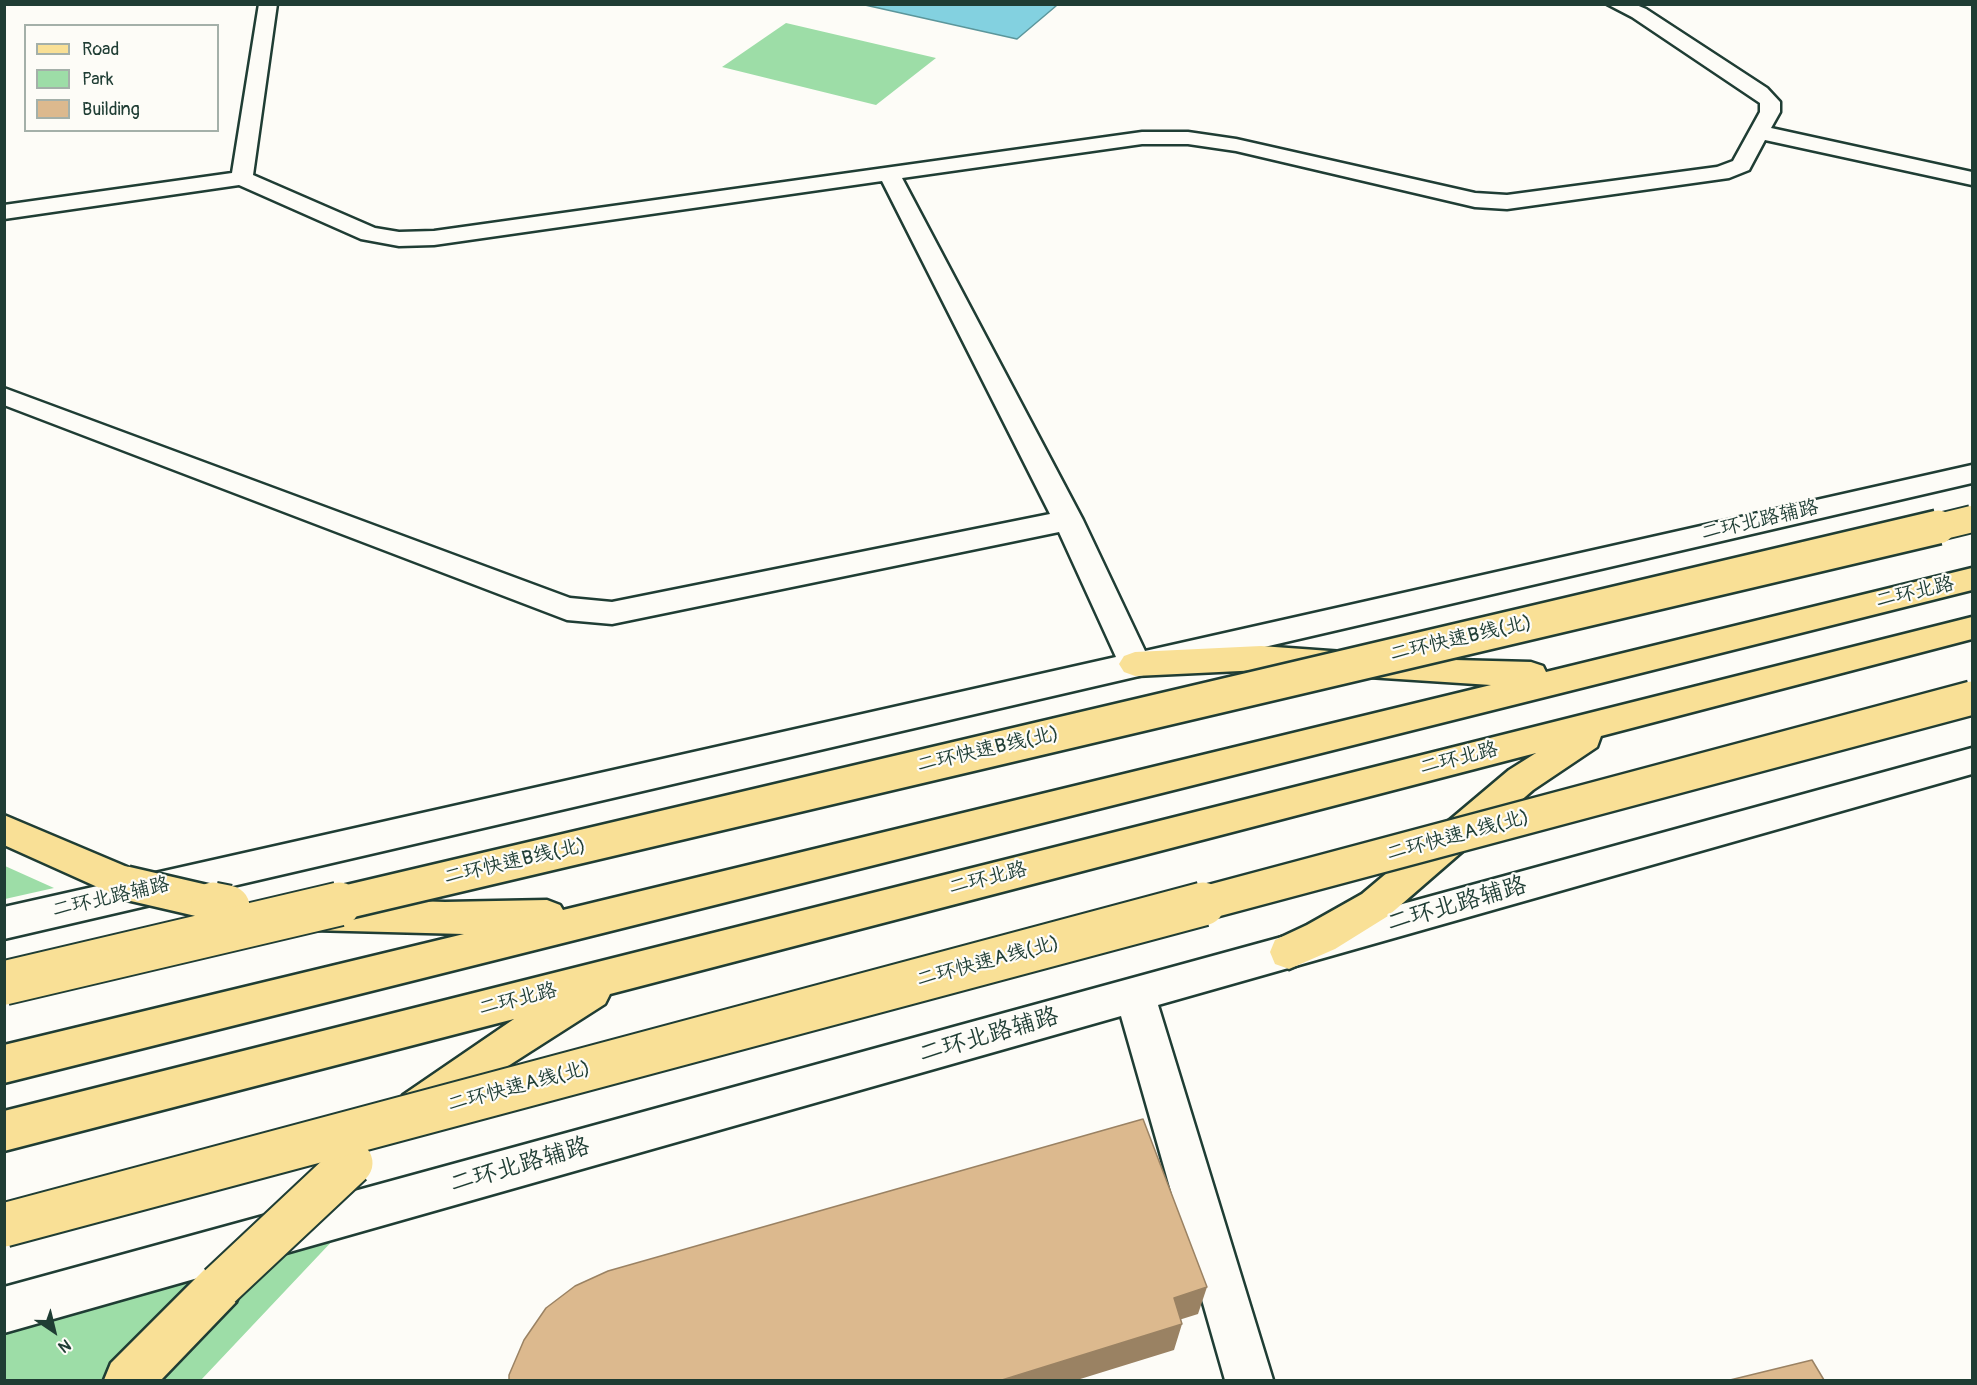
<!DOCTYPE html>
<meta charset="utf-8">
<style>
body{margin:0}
#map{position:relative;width:1977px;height:1385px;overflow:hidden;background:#fdfcf7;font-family:Pangolin,sans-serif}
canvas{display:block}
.frame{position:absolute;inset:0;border:6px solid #1f3d34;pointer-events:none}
.legend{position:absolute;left:24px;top:24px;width:195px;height:108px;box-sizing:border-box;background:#fdfcf7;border:2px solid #a4b0a9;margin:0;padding:8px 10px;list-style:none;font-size:18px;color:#1f3d34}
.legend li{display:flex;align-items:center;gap:12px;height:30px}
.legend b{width:30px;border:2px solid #a4b0a9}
.north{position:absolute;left:24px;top:1301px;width:60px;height:60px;-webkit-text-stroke:4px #fdfcf7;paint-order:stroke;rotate:145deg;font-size:16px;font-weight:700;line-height:24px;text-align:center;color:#1f3d34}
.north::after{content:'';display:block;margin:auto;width:21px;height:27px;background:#1f3d34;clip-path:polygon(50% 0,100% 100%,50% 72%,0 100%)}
</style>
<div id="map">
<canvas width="1977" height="1385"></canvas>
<div class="frame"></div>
<ul class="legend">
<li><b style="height:8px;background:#f9e096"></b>Road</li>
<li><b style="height:16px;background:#9ddda7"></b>Park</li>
<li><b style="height:16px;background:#dcb98e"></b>Building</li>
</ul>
<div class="north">N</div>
</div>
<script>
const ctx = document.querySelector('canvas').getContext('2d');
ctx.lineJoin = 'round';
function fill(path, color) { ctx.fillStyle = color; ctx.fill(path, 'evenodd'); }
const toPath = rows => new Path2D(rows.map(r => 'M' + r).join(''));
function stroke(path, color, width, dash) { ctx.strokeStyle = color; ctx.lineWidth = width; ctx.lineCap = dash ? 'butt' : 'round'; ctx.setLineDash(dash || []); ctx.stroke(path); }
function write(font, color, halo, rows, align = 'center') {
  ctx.font = font + ' Pangolin,"LXGW WenKai TC",sans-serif'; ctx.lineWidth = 4.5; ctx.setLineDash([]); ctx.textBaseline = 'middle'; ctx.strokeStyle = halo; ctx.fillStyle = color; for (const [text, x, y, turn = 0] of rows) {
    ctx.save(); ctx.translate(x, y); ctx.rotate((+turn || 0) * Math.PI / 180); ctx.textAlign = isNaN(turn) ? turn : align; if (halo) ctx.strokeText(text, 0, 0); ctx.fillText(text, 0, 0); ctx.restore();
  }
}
fill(toPath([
 [786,23,936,58,876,105,722,67],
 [5,866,54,888,5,899],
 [353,1219,201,1380,5,1380,4,1323]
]), '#9ddda7');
const water = toPath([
 [1049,4,1056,6,1017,39,865,5,1049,4]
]);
fill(water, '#83d1e0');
stroke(water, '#5b969b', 1.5);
const minor = toPath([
 [259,4,277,4,253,175,375,228,399,232,434,231,1142,132,1188,132,1236,139,1475,193,1507,195,1717,167,1733,161,1760,112,1760,103,1632,17,1607,4,1634,4,1646,9,1767,88,1780,102,1780,112,1771,128,1972,172,1972,185,1765,140,1749,170,1729,178,1507,209,1475,207,1236,151,1188,144,1142,144,902,178,1083,520,1145,651,1972,465,1972,483,4,939,4,907,1116,657,1059,532,612,624,567,620,4,405,4,388,570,598,612,602,1050,514,882,181,434,245,399,246,361,239,239,185,4,219,4,205,232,173,259,4],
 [1972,748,1972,774,1158,1005,1273,1380,1225,1380,1121,1016,4,1333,4,1287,1972,748]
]);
const primary = toPath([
 [1972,568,1972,590,4,1083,4,1045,464,934,311,930,298,925,292,914,298,903,311,898,445,902,547,900,560,905,563,910,1491,685,1261,670,1135,676,1124,672,1119,664,1124,656,1135,652,1261,646,1454,660,1531,662,1543,666,1546,672,1972,568],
 [1972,617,1972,639,1601,736,1597,747,1533,790,1388,916,1335,949,1289,969,1275,964,1270,952,1275,940,1307,925,1362,894,1509,770,1536,753,610,994,605,1004,508,1066,433,1123,418,1129,403,1123,397,1109,403,1095,514,1019,4,1151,4,1111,1972,617],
 [4,815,139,872,145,883,139,894,126,898,113,894,4,845,4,815],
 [220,1263,236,1270,243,1286,236,1302,161,1380,104,1380,111,1363,204,1270,220,1263]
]);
stroke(minor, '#1f3d34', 5);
stroke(primary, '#1f3d34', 5);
fill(minor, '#fdfcf7');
fill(primary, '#f9e096');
const primaryBridgeFar1 = toPath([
 [126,883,221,905]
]);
const primaryBridge = toPath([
 [213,904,228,907],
 [220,1286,351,1163]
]);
const trunkBridgeFar2 = toPath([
 [1931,529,1972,519]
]);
const trunkBridgeFar1 = toPath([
 [333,905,1938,527],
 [1197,905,1972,698]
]);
const trunkBridge = toPath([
 [4,983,339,904],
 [4,1225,1203,904]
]);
stroke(primaryBridgeFar1, '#1f3d34', 38, []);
stroke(primaryBridge, '#1f3d34', 47, []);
stroke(trunkBridgeFar2, '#1f3d34', 30, []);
stroke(trunkBridgeFar1, '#1f3d34', 38, []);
stroke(trunkBridge, '#1f3d34', 47, []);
stroke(primaryBridgeFar1, '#f9e096', 33);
stroke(primaryBridge, '#f9e096', 43);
stroke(trunkBridgeFar2, '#f9e096', 26);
stroke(trunkBridgeFar1, '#f9e096', 33);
stroke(trunkBridge, '#f9e096', 43);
fill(toPath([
 [1207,1287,1198,1314,1166,1324,1174,1298],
 [1182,1324,1174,1350,1077,1380,1002,1380]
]), '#9a8263');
const building = toPath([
 [1143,1119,1207,1287,1174,1298,1182,1324,1002,1380,509,1380,509,1375,524,1340,546,1308,575,1286,608,1271,1143,1119],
 [1812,1360,1824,1380,1730,1380,1812,1360]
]);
fill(building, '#dcb98e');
stroke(building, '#9a8263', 1.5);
write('20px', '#1f3d34', '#fdfcf7', [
 ["二环北路辅路",1760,521,-13],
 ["二环北路",1915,593,-13],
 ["二环快速B线(北)",1461,639,-13],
 ["二环快速B线(北)",988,750,-13],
 ["二环北路",1459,759,-14],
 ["二环快速A线(北)",1458,836,-15],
 ["二环快速B线(北)",515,862,-13],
 ["二环北路",988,879,-14],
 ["二环北路辅路",111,898,-13],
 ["二环快速A线(北)",988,962,-15],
 ["二环北路",518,1000,-14],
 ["二环快速A线(北)",519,1087,-15]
]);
write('24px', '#1f3d34', '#fdfcf7', [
 ["二环北路辅路",1457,905,-16],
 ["二环北路辅路",989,1036,-16],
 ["二环北路辅路",520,1166,-16]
]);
</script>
